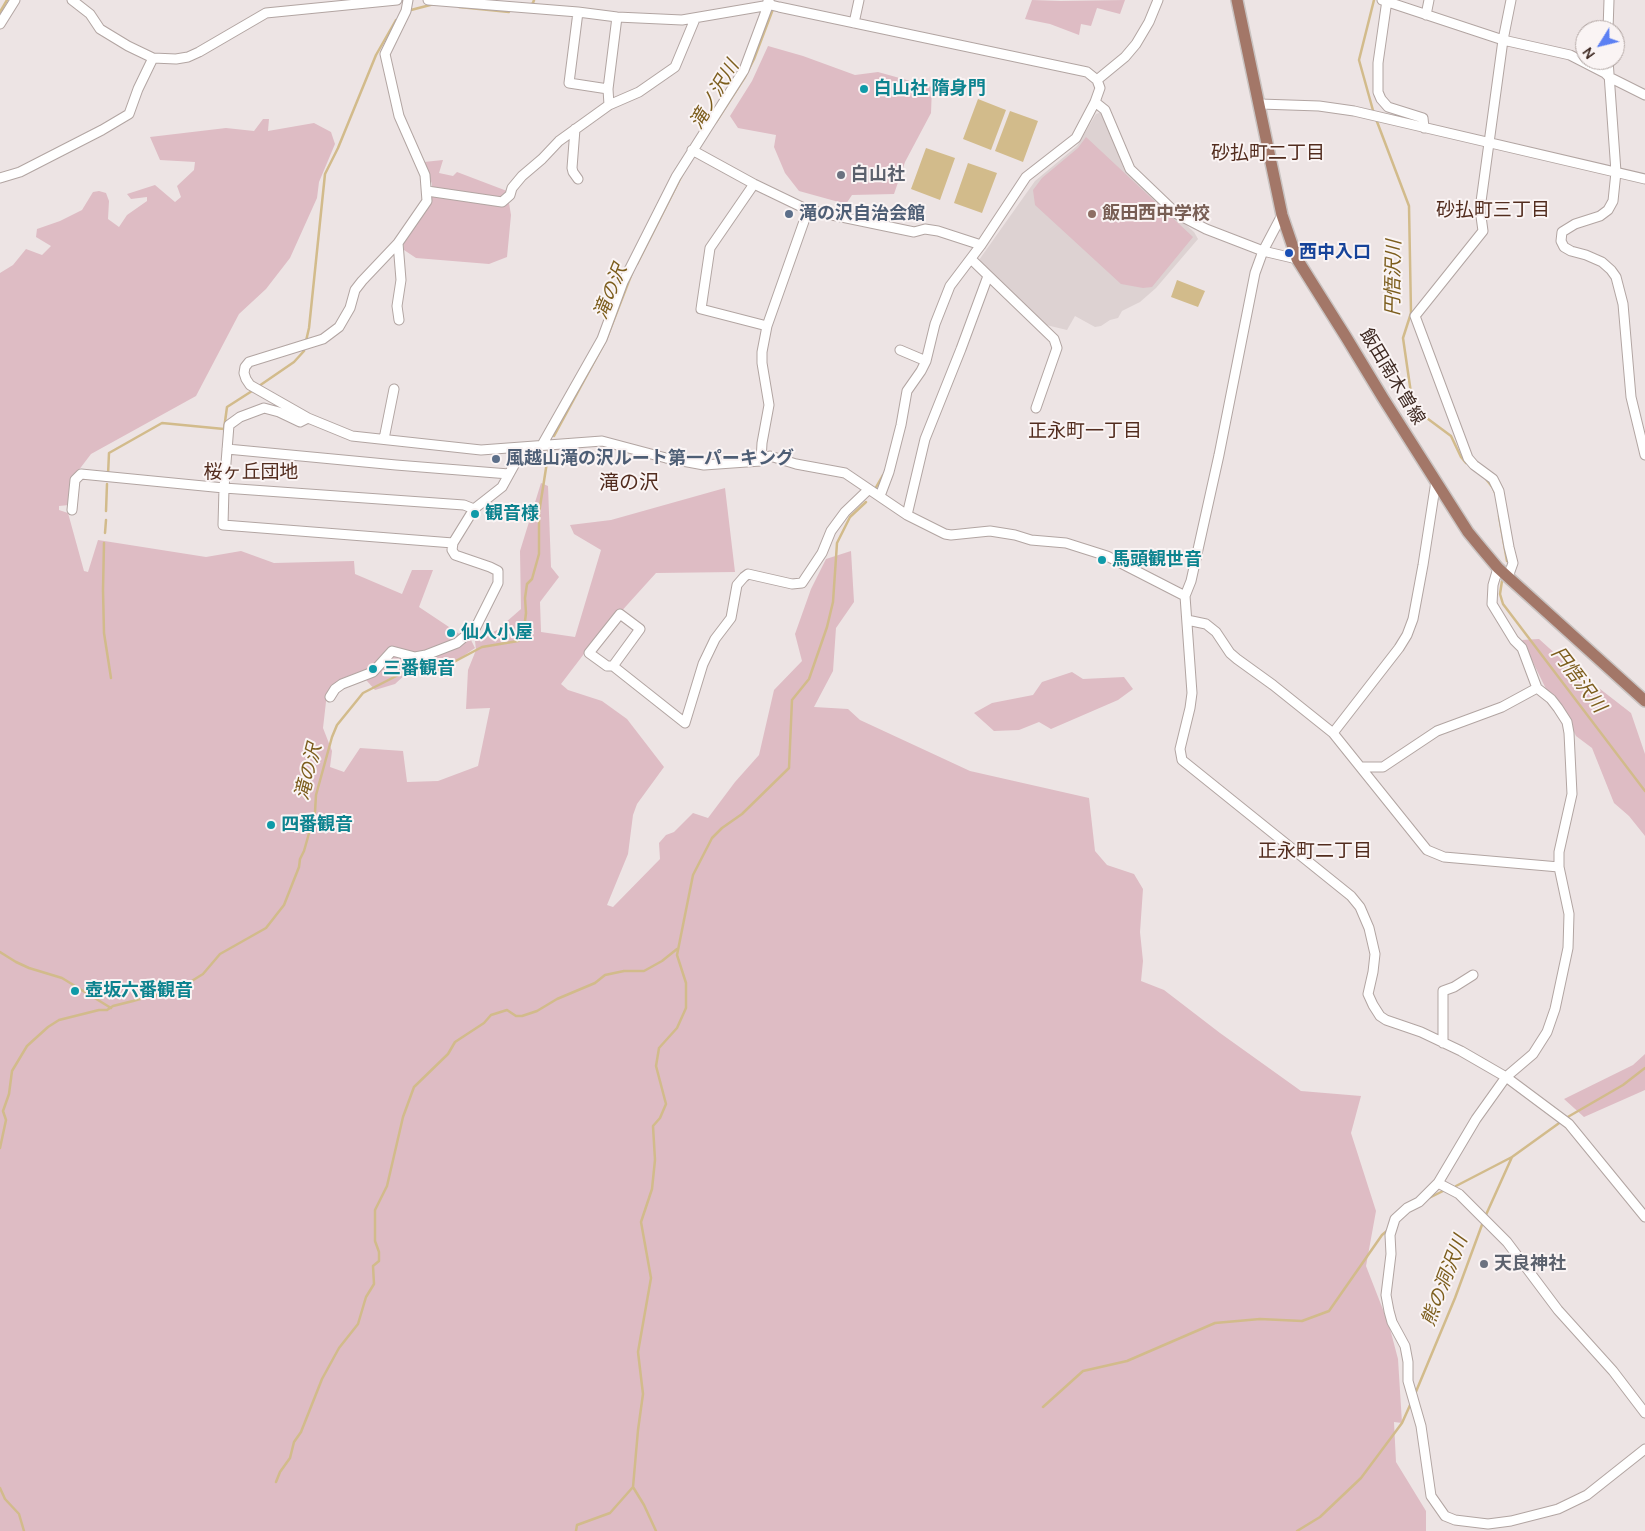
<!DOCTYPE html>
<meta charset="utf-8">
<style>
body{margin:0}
#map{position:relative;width:1645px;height:1531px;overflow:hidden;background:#ede4e4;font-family:Manrope,sans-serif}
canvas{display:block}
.north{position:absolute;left:1575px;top:20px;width:50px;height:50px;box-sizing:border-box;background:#faf4f4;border:1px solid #afa3a0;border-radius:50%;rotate:234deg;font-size:14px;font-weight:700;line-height:20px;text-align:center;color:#3f2a23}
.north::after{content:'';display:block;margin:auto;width:18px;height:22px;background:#5c80f3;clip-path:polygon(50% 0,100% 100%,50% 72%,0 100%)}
</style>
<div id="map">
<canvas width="1645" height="1531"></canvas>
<div class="north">N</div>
</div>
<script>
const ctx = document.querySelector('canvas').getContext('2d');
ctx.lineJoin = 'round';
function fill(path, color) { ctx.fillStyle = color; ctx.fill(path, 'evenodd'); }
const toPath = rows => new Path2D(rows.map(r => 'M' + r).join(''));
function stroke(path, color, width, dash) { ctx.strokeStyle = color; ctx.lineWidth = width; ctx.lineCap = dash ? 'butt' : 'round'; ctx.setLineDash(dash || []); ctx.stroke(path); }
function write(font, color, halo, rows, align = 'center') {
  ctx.font = font + ' Manrope,"Noto Sans JP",sans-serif'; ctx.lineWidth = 4; ctx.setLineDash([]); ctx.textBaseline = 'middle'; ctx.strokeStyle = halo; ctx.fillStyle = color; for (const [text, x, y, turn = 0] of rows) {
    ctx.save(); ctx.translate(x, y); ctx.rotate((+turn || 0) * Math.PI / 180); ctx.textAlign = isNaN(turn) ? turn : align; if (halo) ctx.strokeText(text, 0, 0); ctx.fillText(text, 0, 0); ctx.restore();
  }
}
fill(toPath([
 [1102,112,1124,169,1194,232,1198,239,1156,288,1140,302,1122,311,1118,318,1110,320,1101,326,1095,327,1075,316,1067,330,1042,324,979,260,1035,181,1077,146,1096,114]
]), '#ddd2d2');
fill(toPath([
 [1032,0,1061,1,1125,0,1120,14,1097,8,1091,26,1081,24,1079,35,1050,24,1025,19],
 [768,46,803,56,855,75,878,72,932,87,931,113,905,162,894,194,852,195,846,204,799,191,785,173,774,147,776,135,738,128,730,116,752,81],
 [263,119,269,119,268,131,314,123,331,132,335,144,319,182,317,198,290,258,266,289,239,314,196,396,91,454,72,479,69,505,59,506,59,510,68,513,84,571,88,572,98,540,206,557,241,551,274,563,354,561,355,574,402,594,412,570,433,570,419,607,461,635,470,638,475,648,443,670,430,669,419,662,395,684,375,690,359,672,341,679,327,693,323,728,332,751,330,767,344,772,360,748,403,751,407,782,438,781,478,766,490,708,466,709,468,670,476,650,475,641,497,630,521,609,520,551,541,483,548,486,551,567,559,577,540,602,541,632,575,637,601,550,574,534,570,525,611,520,725,488,735,572,656,573,590,646,561,684,568,690,602,701,627,719,664,767,637,804,633,815,628,854,607,905,613,907,660,859,659,843,666,835,674,832,693,813,708,818,735,782,759,755,774,690,802,661,795,634,811,589,826,559,851,551,854,602,836,628,833,671,814,707,848,709,860,720,970,771,1089,798,1095,851,1107,865,1134,874,1143,889,1140,932,1143,961,1141,981,1164,990,1220,1033,1301,1091,1361,1096,1351,1133,1376,1211,1366,1266,1389,1325,1398,1359,1402,1423,1394,1422,1396,1462,1426,1511,1426,1531,0,1531,0,273,13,265,26,249,42,255,51,246,36,237,37,229,60,221,82,210,93,192,99,191,106,193,109,201,108,219,119,227,127,215,147,201,147,197,131,199,127,194,155,185,175,202,181,197,177,186,194,170,195,162,160,160,150,137,226,128,254,131],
 [1086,137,1193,237,1152,287,1143,288,1121,284,1035,205,1033,190,1042,178,1078,148],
 [443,160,439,173,453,176,457,172,507,191,511,215,507,257,489,264,416,258,404,250,403,243,432,201,432,184,424,162],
 [1539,639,1559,657,1631,713,1645,754,1645,836,1629,816,1614,803,1592,748,1576,736,1565,715,1547,691,1522,640],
 [1072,672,1083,679,1124,677,1133,689,1118,700,1051,729,1039,722,1019,730,994,731,974,713,992,703,1033,695,1042,682],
 [1645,1054,1645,1090,1584,1117,1564,1099,1633,1065]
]), '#debcc4');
fill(toPath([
 [978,99,1006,110,991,150,963,139],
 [1010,111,1038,121,1023,162,995,151],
 [926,148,955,158,940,200,911,189],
 [968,163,997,173,982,213,954,203],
 [1177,280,1205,291,1198,307,1171,297]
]), '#d2bb8b');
stroke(toPath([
 [529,5,533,3,534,0],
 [459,7,509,12],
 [411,10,434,4],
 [0,12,7,0],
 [1374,114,1359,60,1374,0],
 [1376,119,1409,206,1411,313,1403,338,1412,400,1420,413,1451,436,1461,457,1466,463],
 [716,122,745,77,754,59,773,9],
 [637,264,682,175],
 [306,341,309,328,325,174,338,148,376,55,396,20],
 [259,386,294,362,304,351],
 [554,436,606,340,634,268],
 [108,475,109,453,162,423,224,429,227,407,252,391],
 [1486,479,1493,488,1496,495],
 [875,489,883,475],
 [106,511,107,484],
 [1499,516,1507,561],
 [105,533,106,520],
 [104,543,103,590,104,633,111,678],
 [1502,581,1500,594,1503,604,1645,791],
 [0,952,16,962,29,968,62,978,111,1008],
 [1566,1118,1623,1085,1645,1068],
 [0,1148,6,1120,3,1111,9,1094,12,1071,27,1046,48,1027,59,1020,99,1010,107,1010,113,1006,133,1001,140,999,148,991,155,996,165,991,174,992,203,974,220,954,266,928,284,905,299,867,300,859,304,851,315,812,316,795,332,737,337,725,363,693,412,668,416,667,429,672,435,672,482,647,518,641,523,637,526,613,525,598,527,584,532,579,539,554,539,513,549,449],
 [1456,1186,1512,1157],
 [1429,1198,1443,1191],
 [1485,1217,1512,1157,1562,1121],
 [1415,1394,1455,1298,1483,1222],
 [1043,1407,1083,1371,1127,1361,1215,1323,1260,1319,1302,1321,1329,1311,1382,1235,1388,1230],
 [276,1482,280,1472,290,1458,294,1442,301,1432,322,1379,339,1348,358,1324,366,1297,374,1284,373,1266,379,1261,379,1252,375,1241,375,1210,387,1186,403,1117,414,1087,448,1054,455,1042,484,1023,491,1015,507,1010,516,1016,522,1016,537,1011,557,999,595,983,605,975,624,971,644,971,662,961,677,949],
 [633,1487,644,1505,656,1531],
 [0,1488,5,1499,19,1514,24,1531],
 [576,1531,577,1525,610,1513,633,1487,638,1430,643,1394,638,1352,651,1278,641,1222,652,1189,655,1160,653,1126,660,1118,666,1104,656,1066,659,1048,677,1028,686,1008,686,983,677,955,693,875,712,838,722,828,742,814,789,768,792,700,809,679,827,627,833,602,837,543,850,517,866,502],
 [1297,1531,1320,1517,1361,1478,1402,1423,1411,1403]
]), '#d2bb8b', 2.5);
const minor = toPath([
 [72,0,90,14,100,29,128,46,153,58,176,59,188,57,199,52,266,13,397,0],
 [408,0,406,11,385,54,399,116,425,175,427,201,398,243,362,281,355,290,350,308,339,327,323,339,249,362,245,367,244,373,246,379,250,385,308,418,352,436,481,450,602,441,666,458,704,465,761,461,770,456,796,464,845,473,907,515,945,534,951,535,990,531,1015,535,1031,540,1066,543,1107,556,1185,596],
 [428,0,578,12,617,17,682,20,764,6,769,3],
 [768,0,771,5,779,7,1087,72,1097,80,1100,88,1095,102,1076,138,1026,177,981,245,950,286,935,324,926,361,921,371,907,391,901,425,889,472,880,496],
 [1382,0,1503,40,1570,55,1605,73,1609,77,1645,95],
 [1387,0,1378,63,1378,92,1381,99,1388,107,1423,118,1424,128],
 [578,12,569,83,608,89],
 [1426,15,1429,0],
 [854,23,859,0],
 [0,24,15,0],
 [1608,30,1609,0],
 [1608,60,1616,172,1613,201,1608,210,1600,216,1575,224,1562,232,1561,241,1564,247,1571,251,1586,255,1602,262,1611,270,1616,277,1623,304,1631,397,1645,455],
 [1097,80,1125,57,1136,44,1149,22,1158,0],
 [1095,102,1105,110,1130,169,1177,214,1206,229,1263,251,1297,259],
 [1260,104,1319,106,1354,111,1645,179],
 [609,105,608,89,617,17],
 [575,129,572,168,573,172,578,179],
 [692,150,754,184,808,210,914,232,925,229,938,231,981,245],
 [0,178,20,172,102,130,129,114,138,89,153,58],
 [754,184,710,248,701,309,767,326],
 [427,191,502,202,510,195,512,188,522,176,542,159,559,141,609,105,639,92,675,67,695,19],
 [1282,215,1263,251,1255,273,1219,455,1191,581,1185,596,1192,693,1190,708,1180,749,1182,760,1351,896,1360,907,1369,928,1375,954,1373,972,1368,994,1373,1005,1380,1016,1386,1020,1421,1032,1461,1051,1506,1077,1569,1124,1645,1217],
 [398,243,401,280,397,306,399,320],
 [971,259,1054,339,1057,348,1036,408],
 [900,350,926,361],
 [308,418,300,422,279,412,264,408,240,417,229,425,224,488,223,525,453,543],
 [384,439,394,389],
 [542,445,602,339,623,282,676,177,744,70,769,3],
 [227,449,396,465,509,474],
 [761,461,762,443,769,405,762,363,762,352,767,326,808,210],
 [72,510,75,480,81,474,224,488,464,505,474,509],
 [907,515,925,439,961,349,988,276],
 [1498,568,1493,585,1492,604,1514,640,1522,648,1537,688,1551,699,1558,708,1567,722,1569,733,1572,794,1559,852,1559,867,1569,914,1568,948,1555,1009,1547,1032,1533,1054,1506,1077,1476,1119,1438,1183,1419,1202,1407,1208,1395,1219,1390,1235,1391,1254,1386,1295,1389,1311,1392,1322,1405,1346,1408,1362,1408,1381,1421,1426,1431,1496,1445,1516,1455,1520,1488,1524,1511,1521,1558,1509,1587,1495,1645,1449],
 [1508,577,1513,563,1509,547,1499,491,1493,479,1474,465,1468,458,1415,316,1483,231,1480,209,1503,40,1511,0],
 [1187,620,1206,624,1216,632,1230,653,1237,659,1273,685,1333,733,1427,850,1444,857,1559,867],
 [613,666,640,629,620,614,589,653,607,666,613,666,685,723,703,664,715,639,731,618,737,585,744,577,748,574,792,584,802,583,822,553,831,531,845,512,868,490],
 [330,697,335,689,342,684,373,672,392,651,415,657,426,655,457,643,476,627,498,583,498,571,490,567,455,555,452,550,453,543,474,509,502,487,518,458,529,447],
 [1333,733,1399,648,1407,635,1413,619,1423,565,1436,481],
 [1362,767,1383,767,1437,731,1502,707,1537,688],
 [1443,1043,1443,991,1454,987,1473,975],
 [1438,1183,1459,1194,1507,1242,1558,1310,1613,1371,1645,1413]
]);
const major = toPath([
 [1237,0,1282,215,1297,259,1346,337,1383,398,1468,532,1482,549,1498,568,1645,701]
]);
stroke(minor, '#b2a5a2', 11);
stroke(major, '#c9c3c1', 14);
stroke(minor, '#fff', 9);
stroke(major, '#a37768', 11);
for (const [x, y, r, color] of [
 [864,89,5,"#0f9aa8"],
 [841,175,5,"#6b7280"],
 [789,214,5,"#5c6f8a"],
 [1092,214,5,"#8d6e63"],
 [1289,253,5,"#1a4fb4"],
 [496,459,5,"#5c6f8a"],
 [475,514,5,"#0f9aa8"],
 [1102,560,5,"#0f9aa8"],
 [451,633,5,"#0f9aa8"],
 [373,669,5,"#0f9aa8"],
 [271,825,5,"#0f9aa8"],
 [75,991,5,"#0f9aa8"],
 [1484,1264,5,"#6b7280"]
]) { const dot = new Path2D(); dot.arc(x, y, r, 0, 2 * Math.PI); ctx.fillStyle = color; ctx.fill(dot); stroke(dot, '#faf4f4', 2); }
write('bold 18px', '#0d838f', '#faf4f4', [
 ["白山社 隋身門",874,89],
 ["観音様",485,514],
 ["馬頭観世音",1112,560],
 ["仙人小屋",461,633],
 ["三番観音",383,669],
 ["四番観音",281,825],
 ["壺坂六番観音",85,991]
], 'left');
write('bold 18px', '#5b616d', '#faf4f4', [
 ["白山社",851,175],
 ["天良神社",1494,1264]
], 'left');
write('bold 18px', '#4e5e75', '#faf4f4', [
 ["滝の沢自治会館",799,214],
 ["風越山滝の沢ルート第一パーキング",506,459]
], 'left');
write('bold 18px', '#785e54', '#faf4f4', [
 ["飯田西中学校",1102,214]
], 'left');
write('bold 18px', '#164399', '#faf4f4', [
 ["西中入口",1299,253]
], 'left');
write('18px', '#3f2a23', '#faf4f4', [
 ["飯田南木曽線",1392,377,59]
]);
write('italic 19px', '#7c5d1c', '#faf4f4', [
 ["滝ノ沢川",715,95,-59],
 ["円悟沢川",1394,278,-89],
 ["滝の沢",611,292,-68],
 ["円悟沢川",1578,680,53],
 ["滝の沢",309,772,-76],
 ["熊の洞沢川",1445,1281,-69]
]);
write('19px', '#522c1e', '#faf4f4', [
 ["砂払町二丁目",1268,154],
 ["砂払町三丁目",1493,211],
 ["正永町一丁目",1085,432],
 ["桜ヶ丘団地",251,473],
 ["正永町二丁目",1315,852]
]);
write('20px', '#522c1e', '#faf4f4', [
 ["滝の沢",629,483]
]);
</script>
